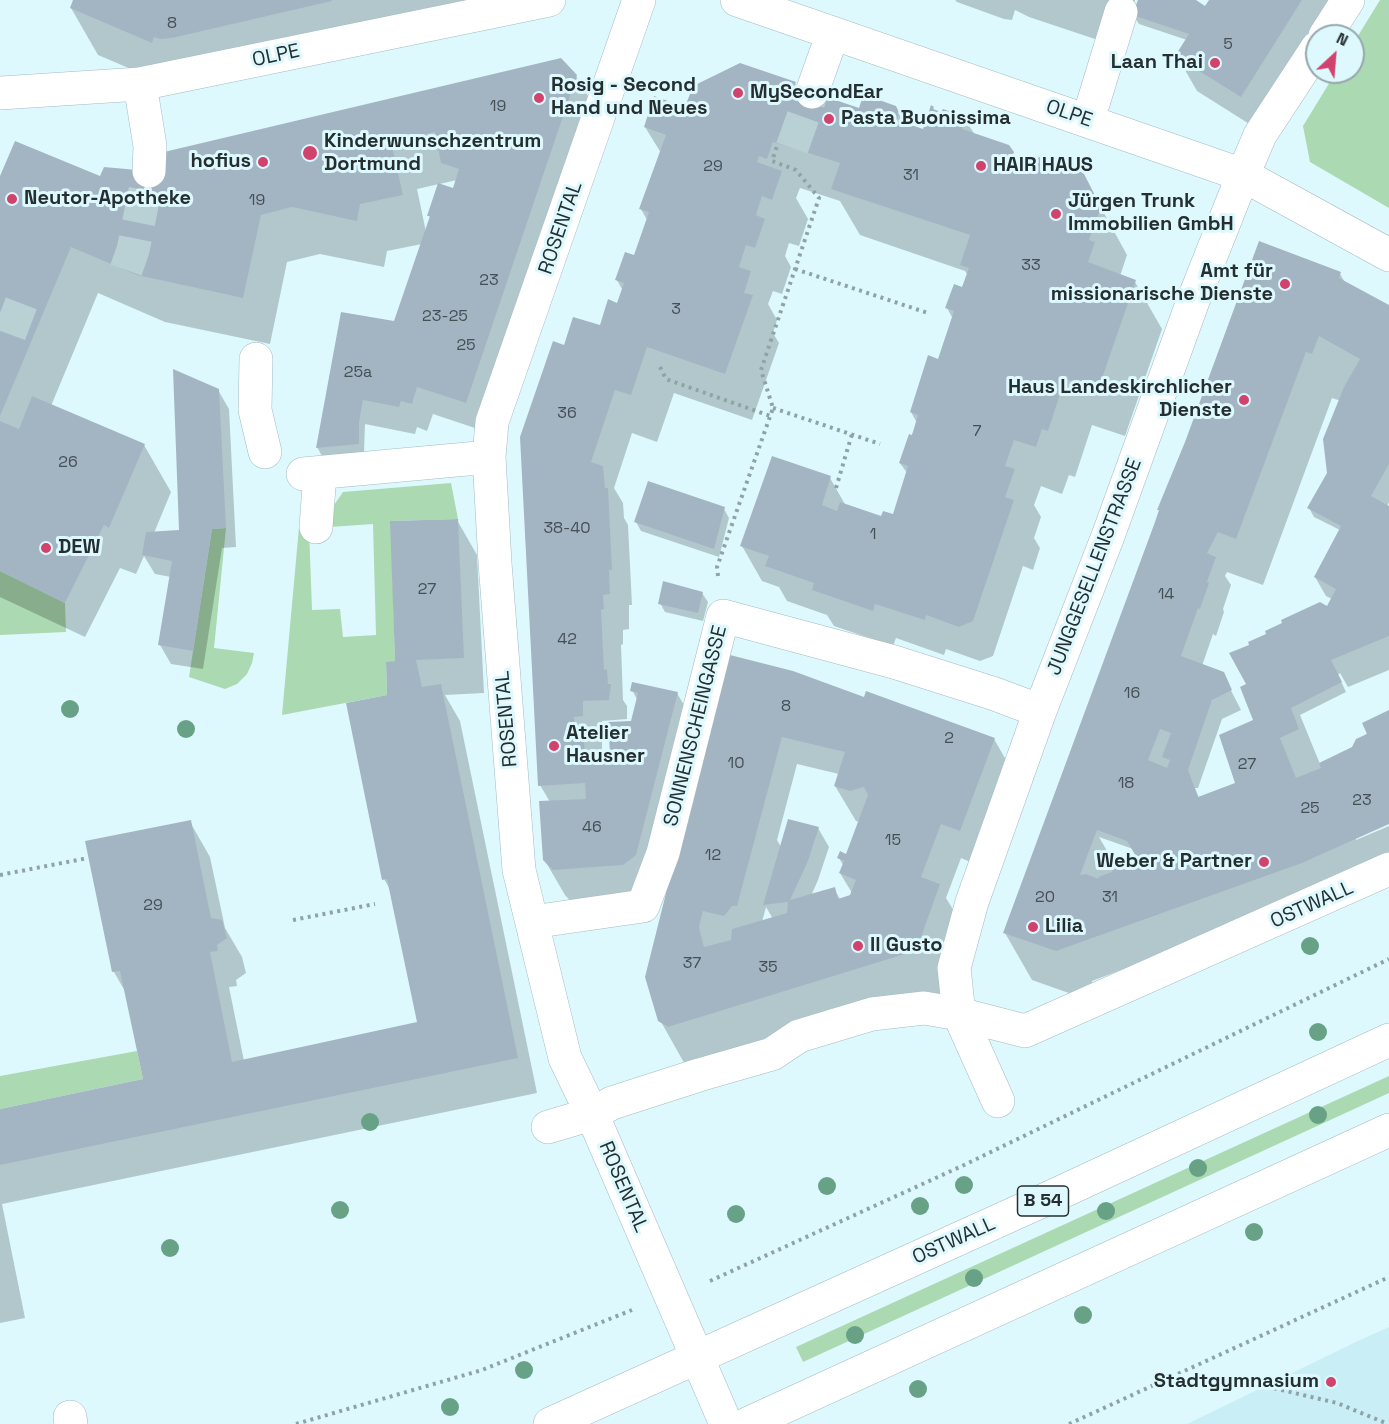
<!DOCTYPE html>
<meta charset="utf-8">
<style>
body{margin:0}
#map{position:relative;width:1389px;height:1424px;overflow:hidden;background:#def9fe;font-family:"Space Grotesk",sans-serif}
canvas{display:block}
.north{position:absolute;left:1305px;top:24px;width:60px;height:60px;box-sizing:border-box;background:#def9fe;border:2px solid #94a8ac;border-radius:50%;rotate:26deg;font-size:16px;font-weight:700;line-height:24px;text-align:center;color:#252f31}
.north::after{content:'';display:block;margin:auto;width:21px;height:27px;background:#d1426c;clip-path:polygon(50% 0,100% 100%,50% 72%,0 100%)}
</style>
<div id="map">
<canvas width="1389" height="1424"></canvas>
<div class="north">N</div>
</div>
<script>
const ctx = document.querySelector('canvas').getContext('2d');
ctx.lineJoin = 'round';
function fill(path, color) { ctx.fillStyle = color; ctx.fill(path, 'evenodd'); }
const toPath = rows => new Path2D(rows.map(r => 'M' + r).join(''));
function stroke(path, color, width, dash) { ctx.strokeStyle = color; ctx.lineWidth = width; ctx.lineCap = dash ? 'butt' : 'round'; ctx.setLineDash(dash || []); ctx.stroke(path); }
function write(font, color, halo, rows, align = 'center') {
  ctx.font = font + ' "Space Grotesk",sans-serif'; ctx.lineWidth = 6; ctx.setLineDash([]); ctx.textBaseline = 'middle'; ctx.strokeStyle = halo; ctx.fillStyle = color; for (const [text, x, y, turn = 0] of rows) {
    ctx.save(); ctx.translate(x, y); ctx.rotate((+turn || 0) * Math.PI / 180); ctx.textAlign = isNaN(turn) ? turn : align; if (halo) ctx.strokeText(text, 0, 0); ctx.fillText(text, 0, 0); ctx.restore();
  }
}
fill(toPath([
 [1389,1327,1389,1424,1187,1424,1360,1340]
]), '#c9eef5');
fill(toPath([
 [1380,0,1389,0,1389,208,1310,162,1303,126,1336,72,1353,72,1353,44],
 [451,483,458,519,391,521,395,661,386,663,387,695,282,715,299,527,309,528,312,610,340,609,343,637,376,635,373,524,330,527,334,505,343,492],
 [226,528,214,648,254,653,252,663,247,674,237,684,225,689,189,677,212,529],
 [0,571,65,603,66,632,0,635],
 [137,1051,143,1079,0,1109,0,1076],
 [1389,1076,1389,1093,803,1362,796,1347]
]), '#abd9b1');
fill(toPath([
 [75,0,554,0,178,89,98,55,71,8],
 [955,0,1135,0,1119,47,1029,17,1015,10,1012,20,1004,19,957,2],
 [1139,0,1193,0,1206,8,1211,0,1343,0,1262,132,1197,91,1177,56,1187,40,1139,24,1133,15],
 [576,76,597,111,481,430,433,414,427,431,417,427,415,434,365,424,364,452,322,456,317,447,395,323,422,244,387,251,384,267,320,254,287,262,270,344,165,322,98,293,51,406,144,445,171,492,154,533,181,532,218,390,229,409,236,547,222,548,203,669,171,664,160,645,171,577,155,574,144,556,136,574,120,568,85,637,0,597,0,180,101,178,160,173],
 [457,180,453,189,429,216,431,219,426,232,417,189],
 [795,83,798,89,860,110,895,107,905,124,924,131,933,108,935,111,965,119,975,135,1008,146,1020,167,1033,172,1081,171,1127,255,1120,276,1135,282,1162,329,1125,436,1092,425,1075,477,1069,475,1062,494,1041,486,1034,505,1041,517,1034,538,1040,548,1033,570,1023,566,993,656,980,661,946,649,944,655,896,638,893,646,834,626,827,615,787,601,779,587,762,581,742,546,830,478,846,506,882,518,894,516,907,473,900,463,917,423,911,412,939,361,953,319,947,308,963,289,968,276,965,271,860,235,840,201,800,188,796,198,808,219,799,246,789,243,785,256,791,267,782,294,773,291,768,304,777,320,773,333,779,343,752,420,674,393,657,442,632,433,614,488,623,503,624,518,628,525,632,605,629,605,629,629,623,630,623,644,621,645,623,700,627,706,627,719,602,721,602,751,596,752,598,755,612,754,631,726,638,701,632,690,677,693,693,721,656,891,574,905,565,895,544,859,550,802,540,785,565,347,601,327,618,305,623,291,617,280,635,257,647,220,641,209,661,153,645,127,686,109],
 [1340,274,1346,284,1389,308,1389,502,1387,506,1389,507,1389,670,1348,687,1340,673,1338,675,1346,692,1300,715,1320,764,1353,748,1389,710,1389,823,1356,837,1356,840,1389,826,1389,868,1092,981,1093,995,1083,998,1032,980,1005,933,1160,512,1159,510,1186,443],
 [1332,398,1341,401,1328,473,1309,508,1314,517,1340,530,1315,577,1326,596,1332,599,1255,721,1237,784,1199,798,1195,788,1198,788,1222,719,1241,710,1222,673,1202,666,1213,634,1216,636,1224,612,1223,609,1231,585,1225,576,1227,572,1263,585],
 [1099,837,1133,849,1139,860,1114,863],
 [724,509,729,518,719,557,641,531,636,522],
 [457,520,477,555,484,693,445,695,460,721,537,1093,2,1204,25,1318,0,1323,0,1111,145,1081,126,993,114,972,190,822,210,857,225,928,242,957,246,973,236,980,237,986,229,987,244,1061,418,1024,391,891,384,879,389,696,397,662],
 [702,593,708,602,703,621,665,612,660,603],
 [727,656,994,739,1021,786,980,866,961,858,946,898,960,921,946,988,932,1001,687,1068,660,1020],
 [797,764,839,774,835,786,856,821,859,822,847,855,839,858,843,865,840,873,852,893,851,896,840,899,834,889,811,896,818,880,829,847,818,828,781,847,777,840],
 [766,907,773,919,762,922]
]), '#0003');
fill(toPath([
 [73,0,332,0,332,1,172,38,160,39,154,37,152,43,70,8],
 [1138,0,1196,0,1205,6,1209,0,1302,0,1241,97,1175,56,1189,34,1132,15],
 [561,58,577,75,466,403,417,387,412,404,401,401,399,407,363,400,359,422,359,444,316,448,341,312,394,321,430,216,427,216,438,183,453,188,459,169,441,163,435,132,391,142,403,195,360,204,357,221,292,207,261,215,243,298,137,275,71,247,0,416,0,176,15,141,100,176,104,167,159,172,164,152],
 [740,63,796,82,794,86,859,108,862,99,868,96,896,106,899,112,897,120,923,129,931,105,934,107,933,109,941,112,943,109,966,117,962,129,1009,145,1014,152,1010,162,1032,170,1035,159,1042,156,1082,170,1101,207,1089,240,1095,242,1088,262,1136,280,1098,390,1065,379,1048,431,1042,429,1036,447,1014,440,1005,466,1015,469,1005,497,1014,500,973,621,959,627,926,615,925,620,875,604,873,611,812,590,814,583,765,566,769,556,740,546,772,456,831,476,822,505,837,511,840,502,881,516,883,511,893,514,908,466,899,463,909,434,912,435,918,415,910,412,928,355,938,359,954,311,945,308,954,284,962,287,969,268,960,265,970,235,831,189,840,163,773,142,767,159,759,156,757,162,782,171,772,200,762,196,756,215,765,219,755,248,746,245,739,267,751,271,744,293,753,295,725,374,647,347,631,395,615,390,591,462,603,466,605,488,608,488,612,570,609,570,610,594,603,595,604,609,601,610,604,670,607,669,608,684,611,684,609,700,583,701,583,716,574,717,575,728,583,727,585,754,610,753,608,722,631,721,638,693,630,691,632,682,678,692,636,855,623,865,553,870,543,860,539,801,586,799,585,783,538,786,520,437,553,341,564,345,573,317,600,325,608,299,617,303,624,283,615,280,625,252,634,255,649,212,639,209,666,135,644,127,654,96,685,107,693,86],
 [1259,241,1341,272,1339,278,1389,305,1389,464,1371,496,1389,506,1389,636,1331,660,1342,682,1291,708,1299,729,1280,738,1296,778,1321,768,1319,763,1352,747,1356,739,1367,734,1362,723,1389,710,1389,824,1302,863,1056,951,1003,933,1155,522,1159,510,1157,510,1185,442],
 [1319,336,1360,359,1344,387,1323,439,1327,473,1307,508,1341,526,1314,577,1336,589,1327,606,1320,602,1281,620,1282,623,1265,631,1266,634,1248,642,1249,645,1229,653,1246,684,1240,687,1253,720,1219,735,1235,783,1198,797,1188,770,1212,700,1232,690,1224,672,1181,656,1198,608,1200,609,1209,583,1207,582,1216,557,1207,553,1218,532,1236,539,1306,352,1312,354],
 [1160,729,1171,733,1162,757,1170,760,1167,768,1148,760],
 [1097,830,1127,841,1137,858,1113,857,1112,872,1098,877,1099,879,1086,874,1080,875],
 [173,369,219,389,226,528,212,529,193,651,158,645,172,561,142,555,146,532,179,530],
 [32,396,145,444,109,528,104,525,65,603,0,571,0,421,19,429],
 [648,481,725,507,714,549,634,522],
 [458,519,464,658,416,660,422,687,441,684,518,1058,0,1165,0,1109,143,1079,120,971,112,972,85,841,191,820,211,918,222,920,227,938,217,945,218,951,210,952,232,1062,417,1022,387,879,382,880,346,703,387,695,386,662,395,661,390,521],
 [663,581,703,592,698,613,658,604],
 [726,654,793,671,864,697,866,691,995,738,960,831,941,824,921,877,940,884,920,940,905,954,668,1027,658,1021,645,977],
 [782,737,845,752,834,786,850,791,864,787,868,795,846,854,840,851,837,858,844,861,839,873,856,880,850,895,838,899,835,887,790,900,808,861,819,827,788,819,763,905,788,902,787,913,732,929,731,940,704,947,699,927,703,911,724,916,732,906,737,906]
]), '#a3b5c3');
stroke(toPath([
 [792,148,812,92],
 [126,270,133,250,149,171],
 [0,313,37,327]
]), '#b9d1d5', 33, [33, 16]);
const minor = toPath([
 [639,0,492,422,489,457,495,563,519,870,565,1058,592,1114,726,1424],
 [737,0,1243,175,1389,255],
 [1325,36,1348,0],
 [140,84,150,146,149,171],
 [812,92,833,33],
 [0,93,140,84,549,0],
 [1088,120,1121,12],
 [256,359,255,410,265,452],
 [303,474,489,457],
 [316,527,320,473],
 [532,922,643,906,663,853,723,616,894,662,995,694,1040,711],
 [998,1101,959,1014,954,968,972,902,1040,711,1108,536,1193,301,1243,175,1260,135,1317,48],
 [548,1127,592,1114,612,1103,699,1075,772,1054,799,1036,872,1014,924,1008,959,1014,1025,1031,1389,869],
 [70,1417,71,1424]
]);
const major = toPath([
 [550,1424,1053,1196,1389,1040],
 [747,1424,1389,1130]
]);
stroke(minor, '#a2bbc1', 34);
stroke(major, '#a2bbc1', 34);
stroke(toPath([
 [795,269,928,313],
 [660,367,666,379,770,416],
 [773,408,880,444],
 [836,488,852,434],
 [718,576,717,567,773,408,761,370,819,198,796,170,772,161,778,143],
 [0,875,88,858],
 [293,920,375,904],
 [710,1281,962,1166,1389,959],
 [1222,1384,1256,1384,1337,1403,1388,1424],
 [296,1424,482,1370,632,1310],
 [1069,1424,1389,1277]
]), '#8fa3a6', 4, [3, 4.5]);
stroke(minor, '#fff', 33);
stroke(major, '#fff', 33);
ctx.fillStyle = '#67a287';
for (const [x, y] of [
 [70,709],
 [186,729],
 [1310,946],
 [1318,1032],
 [1318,1115],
 [370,1122],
 [1198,1168],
 [964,1185],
 [827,1186],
 [920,1206],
 [340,1210],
 [1106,1211],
 [736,1214],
 [1254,1232],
 [170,1248],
 [974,1278],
 [1083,1315],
 [855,1335],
 [524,1370],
 [918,1389],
 [450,1407]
]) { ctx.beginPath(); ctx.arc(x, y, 9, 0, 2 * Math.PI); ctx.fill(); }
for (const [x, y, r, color] of [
 [1215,63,6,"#d1426c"],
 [738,93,6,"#d1426c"],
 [539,98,6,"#d1426c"],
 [829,119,6,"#d1426c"],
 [310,153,8,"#d1426c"],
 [263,162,6,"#d1426c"],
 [981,166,6,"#d1426c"],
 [12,199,6,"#d1426c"],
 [1056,214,6,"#d1426c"],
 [1285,284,6,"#d1426c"],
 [1244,400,6,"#d1426c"],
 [46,548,6,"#d1426c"],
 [554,746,6,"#d1426c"],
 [1264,862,6,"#d1426c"],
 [1033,927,6,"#d1426c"],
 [858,946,6,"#d1426c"],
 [1331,1382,6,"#d1426c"]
]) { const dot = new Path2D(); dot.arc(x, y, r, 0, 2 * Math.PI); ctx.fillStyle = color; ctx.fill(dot); stroke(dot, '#def9fe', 2); }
write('16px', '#445056', null, [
 ["8",172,24],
 ["5",1228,45],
 ["19",498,107],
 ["29",713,167],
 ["31",911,176],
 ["19",257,201],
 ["33",1031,266],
 ["23",489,281],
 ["3",676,310],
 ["23-25",445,317],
 ["25",466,346],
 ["25a",358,373],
 ["36",567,414],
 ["7",977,432],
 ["26",68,463],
 ["38-40",567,529],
 ["1",873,535],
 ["27",427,590],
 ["14",1166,595],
 ["42",567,640],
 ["16",1132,694],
 ["8",786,707],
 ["2",949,739],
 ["10",736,764],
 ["27",1247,765],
 ["18",1126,784],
 ["23",1362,801],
 ["25",1310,809],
 ["46",592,828],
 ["15",893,841],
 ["12",713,856],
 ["20",1045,898],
 ["31",1110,898],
 ["29",153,906],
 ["37",692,964],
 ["35",768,968]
]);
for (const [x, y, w] of [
 [1043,1201,51]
]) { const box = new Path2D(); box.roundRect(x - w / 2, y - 15, w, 30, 4.5); ctx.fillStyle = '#def9fe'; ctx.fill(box); stroke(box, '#252f31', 1.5); }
write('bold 18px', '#252f31', null, [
 ["B 54",1043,1201]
]);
write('20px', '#252f31', '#def9fe', [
 ["OLPE",276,56,-12],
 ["OLPE",1069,114,19],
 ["ROSENTAL",561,228,-71],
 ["JUNGGESELLENSTRASSE",1095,567,-69],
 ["ROSENTAL",507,719,-95],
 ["SONNENSCHEINGASSE",696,726,-76],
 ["OSTWALL",1312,905,-24],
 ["ROSENTAL",623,1187,67],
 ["OSTWALL",954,1241,-24]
]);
write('bold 20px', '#252f31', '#def9fe', [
 ["Laan Thai",1203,63,"right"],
 ["Rosig - Second",551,86],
 ["Hand und Neues",551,109],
 ["MySecondEar",750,93],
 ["Pasta Buonissima",841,119],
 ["Kinderwunschzentrum",324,142],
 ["Dortmund",324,165],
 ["hofius",251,162,"right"],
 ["HAIR HAUS",993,166],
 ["Neutor-Apotheke",24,199],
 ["Jürgen Trunk",1068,202],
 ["Immobilien GmbH",1068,225],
 ["Amt für",1273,272,"right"],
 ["missionarische Dienste",1273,295,"right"],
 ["Haus Landeskirchlicher",1232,388,"right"],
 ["Dienste",1232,411,"right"],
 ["DEW",58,548],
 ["Atelier",566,734],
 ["Hausner",566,757],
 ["Weber & Partner",1252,862,"right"],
 ["Lilia",1045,927],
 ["Il Gusto",870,946],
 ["Stadtgymnasium",1319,1382,"right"]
], 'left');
</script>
